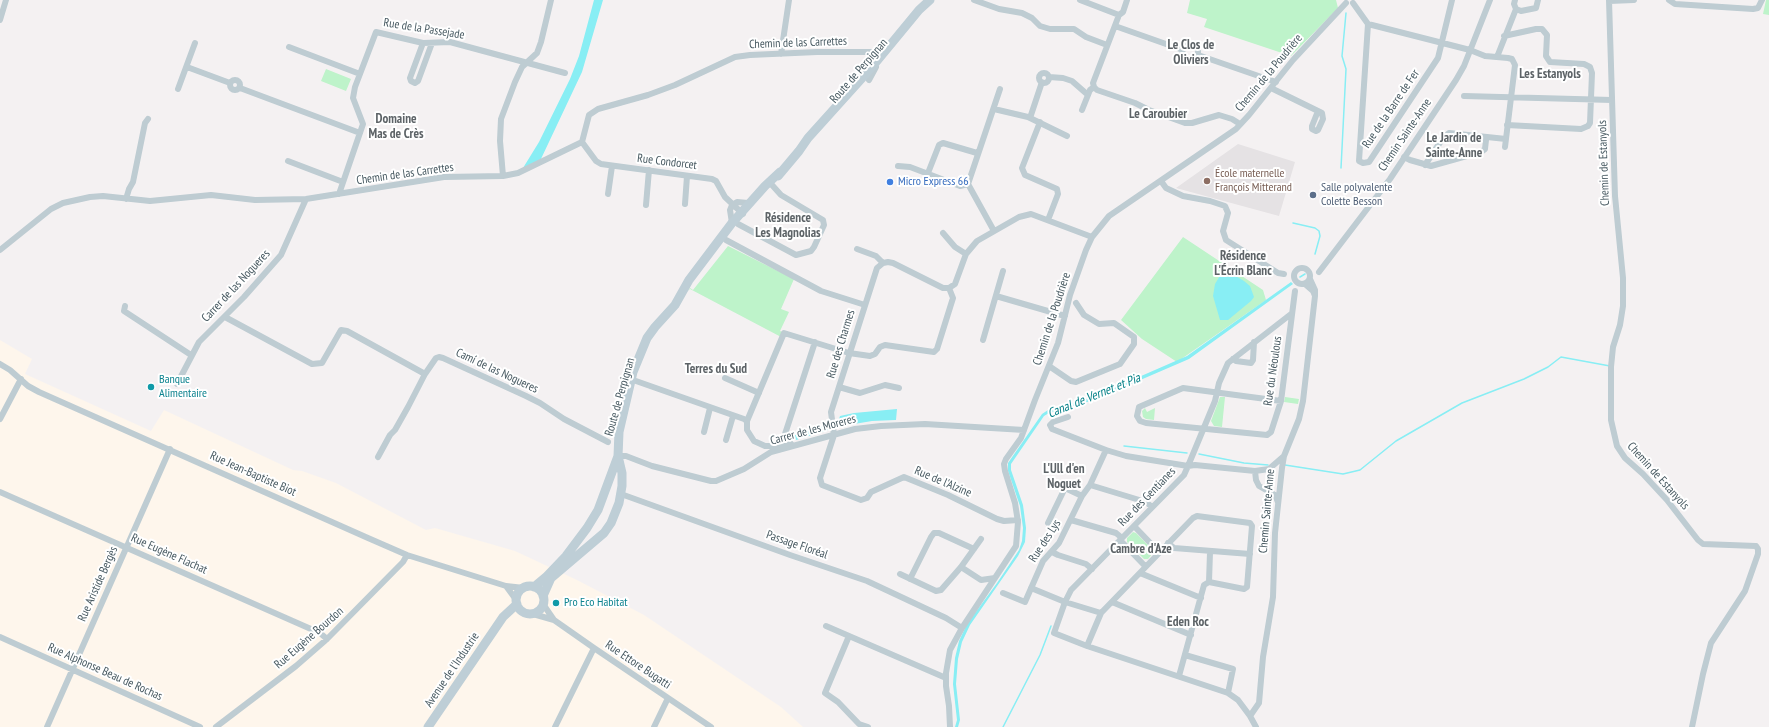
<!DOCTYPE html>
<meta charset="utf-8">
<style>
body{margin:0}
canvas{display:block;background:#f4f1f2}
</style>
<canvas width="1769" height="727"></canvas>
<script>
const ctx = document.querySelector('canvas').getContext('2d');
ctx.lineJoin = 'round';
function fill(path, color) { ctx.fillStyle = color; ctx.fill(path, 'evenodd'); }
const toPath = rows => new Path2D(rows.map(r => 'M' + r).join(''));
function stroke(path, color, width, dash) { ctx.strokeStyle = color; ctx.lineWidth = width; ctx.lineCap = dash ? 'butt' : 'round'; ctx.setLineDash(dash || []); ctx.stroke(path); }
function write(font, color, halo, rows, align = 'center') {
  ctx.font = font + ' "PT Sans Narrow",sans-serif'; ctx.lineWidth = 4; ctx.setLineDash([]); ctx.textBaseline = 'middle'; ctx.strokeStyle = halo; ctx.fillStyle = color; for (const [text, x, y, turn = 0] of rows) {
    ctx.save(); ctx.translate(x, y); ctx.rotate((+turn || 0) * Math.PI / 180); ctx.textAlign = isNaN(turn) ? turn : align; if (halo) ctx.strokeText(text, 0, 0); ctx.fillText(text, 0, 0); ctx.restore();
  }
}
fill(toPath([
 [0,340,32,359,25,374,151,431,164,410,293,470,302,471,336,483,426,530,435,528,515,551,577,580,644,615,781,707,803,727,0,727]
]), '#fef6ec');
fill(toPath([
 [1238,144,1295,162,1279,216,1176,188]
]), '#e5e2e4');
fill(toPath([
 [1190,0,1336,0,1338,8,1291,56,1204,27,1207,19,1187,13],
 [1766,0,1769,0,1769,15,1763,14],
 [326,69,351,79,346,91,321,81],
 [1183,237,1263,290,1266,300,1177,362,1142,339,1121,320],
 [728,246,794,279,781,309,789,312,780,331,785,333,783,338,690,289,688,291,690,288,693,290],
 [1220,397,1225,397,1222,427,1214,426,1211,421],
 [1285,397,1299,399,1298,404,1284,402],
 [1145,408,1147,412,1155,408,1154,420,1146,419,1143,417,1142,411],
 [1133,532,1136,533,1153,550,1153,553,1148,559,1144,559,1127,542,1127,538]
]), '#bef3ca');
fill(toPath([
 [594,0,603,0,582,72,540,161,523,168,539,142,570,79,579,56],
 [1224,269,1244,281,1250,286,1254,297,1251,301,1228,320,1220,320,1213,296,1215,284],
 [1291,282,1293,284,1189,359,1094,400,1049,413,1044,416,1011,464,1011,470,1023,505,1026,528,1025,542,1018,556,970,625,962,642,958,659,956,684,960,720,958,727,955,727,957,720,953,684,955,658,959,641,967,624,997,583,1019,550,1022,541,1023,528,1020,506,1008,471,1008,463,1042,414,1048,410,1093,397,1187,356],
 [897,409,896,420,872,421,842,426,838,422,840,416,854,413],
 [827,425,828,430,796,440,794,436,795,435]
]), '#88eef4');
stroke(toPath([
 [1341,168,1346,69,1342,56,1346,13],
 [1293,223,1315,228,1319,231,1320,236,1315,254],
 [1300,277,1305,274],
 [1124,446,1187,453],
 [1199,454,1244,463,1268,465],
 [1285,465,1343,474,1360,470,1396,441,1462,403,1524,379,1548,367,1561,357,1610,366],
 [1003,727,1040,655,1051,626]
]), '#88eef4', 1.5);
stroke(toPath([
 [974,0,999,9,1022,13,1032,18,1040,26,1050,29,1074,29,1086,37,1107,45],
 [1080,0,1119,15,1123,12,1127,0],
 [1515,0,1514,4,1516,9,1521,11,1536,8,1538,0],
 [1609,0,1615,196,1623,278,1623,306,1620,325,1613,347,1611,367,1611,420,1617,446,1625,458,1643,474,1667,500,1698,540,1703,544,1756,546,1758,549,1758,554,1745,591,1711,643,1703,674,1692,727],
 [1669,0,1675,4,1753,9,1758,8,1762,0],
 [1609,1,1634,0],
 [1353,3,1368,24,1470,50,1485,56,1508,58,1512,59,1515,65,1505,147],
 [0,20,6,0],
 [1368,24,1359,161,1363,163,1369,162,1438,58,1452,0],
 [1115,26,1183,50],
 [1504,36,1536,29,1542,29,1547,35,1546,56,1550,62,1584,64,1590,67,1592,73,1590,123,1588,126,1581,129,1507,125],
 [423,43,410,78,411,81,415,83,418,81,432,43],
 '1182 52a8 8 0 1 1 16 0a8 8 0 1 1-16 0Z',
 [289,47,360,74],
 [781,54,789,0],
 [1198,55,1276,82],
 [1497,57,1516,9],
 [187,67,230,83],
 '1039 78a5 5 0 1 1 10 0a5 5 0 1 1-10 0Z',
 [1049,77,1063,78,1072,81,1088,95],
 '230 85a5 5 0 1 1 10 0a5 5 0 1 1-10 0Z',
 [869,80,876,67],
 [1094,87,1097,90,1135,103,1149,110,1185,123,1192,123,1219,115,1232,119,1240,124],
 [240,88,360,133],
 [1271,88,1318,111,1322,113,1323,119,1318,130,1316,131,1312,129,1312,126,1318,111],
 [178,89,195,43],
 [1464,96,1612,100],
 [994,109,1028,117,1067,136],
 [1082,110,1090,90,1094,87,1093,83,1119,15],
 [1030,118,1042,82],
 [1040,122,1022,168,1025,175,1057,189,1058,194,1048,220],
 [582,142,596,161,601,164,712,179,716,181,725,197,743,214],
 [1404,157,1410,160,1431,166,1481,152,1485,149,1486,140,1484,137],
 [288,161,343,182],
 [1425,165,1443,138,1449,133,1506,139],
 [898,166,910,167,960,186,968,184,994,231],
 [928,173,939,145,943,143,977,153],
 [503,176,500,141,501,119,515,82,522,67,537,53,541,42,551,0],
 [1161,181,1166,188,1183,196,1210,201,1225,206,1228,213,1223,231,1226,240,1278,273,1284,274],
 [968,184,1000,89],
 [339,194,363,124,353,98,355,87,376,32,423,43,450,42,565,73],
 [608,194,612,166],
 [126,199,129,189,133,182,145,123,148,119],
 [685,204,687,176],
 [646,205,649,170],
 [732,223,730,210,732,205,737,202,748,203],
 [738,224,796,255,811,251,814,247,824,225,823,220,781,195,772,185],
 [943,233,955,247,966,254],
 [726,240,821,291,865,305],
 [857,249,876,256,883,263],
 [0,250,51,209,63,203,90,197,103,196,150,201,211,195,255,200,306,199,444,177,503,176,518,173,582,142,589,115,598,109,648,95,675,85,735,57,750,55,817,52,885,52],
 '1294 276a8 8 0 1 1 16 0a8 8 0 1 1-16 0Z',
 [1319,272,1390,179,1456,80,1464,66,1490,0],
 [1305,284,1313,291,1315,296,1315,290,1310,279],
 [949,288,943,288,893,263,888,262,883,263,877,268,831,412,834,435,820,478,822,485,861,500,867,498,871,492,904,477,948,495,997,519,1004,521,1018,520],
 [996,296,1065,316],
 [125,306,124,311,191,355],
 [225,317,312,364,322,363,341,330,347,331,425,374,436,358,439,357,443,358,526,396,540,403,564,419,608,442],
 [983,340,1003,271],
 [1233,359,1236,361,1251,363,1253,360,1254,342],
 [0,364,10,370,28,386,39,392,368,538,407,555,506,586],
 [1049,366,1071,381,1076,382,1120,364,1134,344,1134,337,1114,323,1099,324,1084,315,1076,303],
 [725,378,759,393],
 [636,381,744,419,747,421,747,430,754,441,765,446,792,446,785,434,815,342],
 [177,384,199,342,244,297,281,255,306,199],
 [839,387,860,393,885,385,899,388],
 [1281,401,1183,388,1139,407,1137,416,1140,421,1146,423,1267,435,1271,432,1281,401,1295,291],
 [1068,417,1053,422,1050,425,1052,429,1106,450,1126,456,1188,466,1215,401,1219,383,1228,363,1291,314],
 [0,419,21,379],
 [747,421,784,333,849,353,870,356,875,354,880,347,885,345,934,352,937,349,953,298,949,288,955,284,966,254,977,241,1019,217,1031,214,1092,237],
 [704,432,710,408],
 [726,440,733,416],
 [618,456,626,456,652,466,711,481,716,481,744,469,771,452,855,429,881,426,925,424,1024,430],
 [378,457,390,435,395,430,408,407,425,374],
 [1090,485,1146,502,1152,507],
 [0,492,320,633,327,639],
 [621,494,790,555,867,581,946,618,962,628],
 [1278,502,1275,495,1259,486,1256,480,1255,471,1269,469,1284,456],
 [1071,520,1116,533,1122,538],
 [1048,523,1065,488,1082,496],
 [1134,526,1159,552],
 [1120,540,1145,566],
 [1168,543,1174,548,1250,554],
 [1052,552,1058,555,1086,564,1092,569],
 [961,567,981,580,995,578],
 [1140,573,1201,598],
 [900,574,936,591,941,590,961,567,981,539],
 [910,579,931,537,934,533,939,533,974,549],
 [1209,582,1210,552],
 [1031,588,1065,602,1101,613],
 [1003,593,1025,602,1043,561,1059,543,1082,496,1090,485,1106,450],
 [517,601,506,586,524,588],
 [1112,602,1191,635],
 [533,614,554,620,543,604],
 [554,620,594,648,711,727],
 [826,626,946,678],
 [849,636,825,693,838,702,859,724,868,727],
 [0,637,200,727],
 [1087,646,1101,613,1193,518,1197,516,1250,523,1252,526,1247,587,1244,589,1209,582],
 [1185,655,1233,669,1228,693],
 [1179,676,1204,585,1209,582],
 [1250,716,1238,700,1228,693,1087,646,1054,633,1065,602,1071,590,1184,475,1188,466,1195,465,1255,471],
 [47,727,170,449],
 [216,727,296,666,327,639,403,562,407,555],
 [555,727,594,648],
 [654,727,668,698],
 [950,727,949,706,946,686,946,673,950,650,962,628,1016,546,1018,522,1015,503,1005,471,1004,464,1006,459,1021,438,1024,430,1035,400,1058,343,1070,295,1086,250,1092,237,1109,216,1236,129,1249,115,1293,60,1346,3],
 [1256,727,1250,716,1259,703,1263,657,1273,597,1275,533,1282,468,1284,456,1299,419,1303,401,1315,296]
]), '#beccd2', 6);
stroke(toPath([
 [778,176,799,151,808,138,872,67,919,10,930,0],
 '516 600a14 14 0 1 1 28 0a14 14 0 1 1-28 0Z',
 [534,587,546,577,566,556,587,528,598,510,618,456,619,432,633,372,647,338,655,327,675,305,689,280,732,223,765,186,780,172],
 [543,596,551,578,604,533,611,523,619,503,622,486,622,473,618,456],
 [428,727,503,617,517,604]
]), '#beced6', 9);
for (const [x, y, r, color] of [
 [1207,181,4,"#8d6e63"],
 [890,182,4,"#3f7fe0"],
 [1313,195,4,"#5c6f8a"],
 [151,387,4,"#0f9aa8"],
 [556,603,4,"#0f9aa8"]
]) { const dot = new Path2D(); dot.arc(x, y, r, 0, 2 * Math.PI); ctx.fillStyle = color; ctx.fill(dot); stroke(dot, '#fff', 1.5); }
write('12px', '#475961', '#fff', [
 ["Rue de la Passejade",424,29,9],
 ["Chemin de las Carrettes",798,43,-2],
 ["Route de Perpignan",859,71,-49],
 ["Chemin de la Poudrière",1269,73,-50],
 ["Rue de la Barre de Fer",1391,109,-56],
 ["Chemin Sainte-Anne",1405,135,-56],
 ["Rue Condorcet",667,162,7],
 ["Chemin de Estanyols",1604,163,-92],
 ["Chemin de las Carrettes",405,174,-8],
 ["Carrer de las Nogueres",236,286,-47],
 ["Chemin de la Poudrière",1052,319,-72],
 ["Rue des Charmes",841,344,-73],
 ["Camí de las Nogueres",497,371,25],
 ["Rue du Néoulous",1273,371,-82],
 ["Route de Perpignan",620,397,-74],
 ["Carrer de les Moreres",813,430,-15],
 ["Rue Jean-Baptiste Biot",253,474,24],
 ["Chemin de Estanyols",1658,476,48],
 ["Rue de l'Alzine",943,482,23],
 ["Rue des Gentianes",1147,497,-46],
 ["Chemin Sainte-Anne",1267,511,-85],
 ["Rue des Lys",1045,541,-57],
 ["Passage Floréal",797,545,19],
 ["Rue Eugène Flachat",169,554,24],
 ["Rue Aristide Bergès",98,584,-66],
 ["Rue Eugène Bourdon",309,638,-41],
 ["Rue Ettore Bugatti",638,665,34],
 ["Avenue de l'Industrie",452,670,-56],
 ["Rue Alphonse Beau de Rochas",105,672,24]
]);
write('12px', '#785e54', '#fff', [
 ["École maternelle",1215,174],
 ["François Mitterand",1215,188]
], 'left');
write('12px', '#366cbe', '#fff', [
 ["Micro Express 66",898,182]
], 'left');
write('12px', '#4e5e75', '#fff', [
 ["Salle polyvalente",1321,188],
 ["Colette Besson",1321,202]
], 'left');
write('12px', '#0d838f', '#fff', [
 ["Banque",159,380],
 ["Alimentaire",159,394],
 ["Pro Eco Habitat",564,603]
], 'left');
write('bold 13px', '#5d6367', '#fff', [
 ["Le Clos de",1191,45],
 ["Oliviers",1191,60],
 ["Les Estanyols",1550,74],
 ["Le Caroubier",1158,114],
 ["Domaine",396,119],
 ["Mas de Crès",396,134],
 ["Le Jardin de",1454,138],
 ["Sainte-Anne",1454,153],
 ["Résidence",788,218],
 ["Les Magnolias",788,233],
 ["Résidence",1243,256],
 ["L'Écrin Blanc",1243,271],
 ["Terres du Sud",716,369],
 ["L'Ull d'en",1064,469],
 ["Noguet",1064,484],
 ["Cambre d'Aze",1141,549],
 ["Eden Roc",1188,622]
]);
write('italic 13px', '#068188', '#fff', [
 ["Canal de Vernet et Pia",1094,396,-22]
]);
</script>
